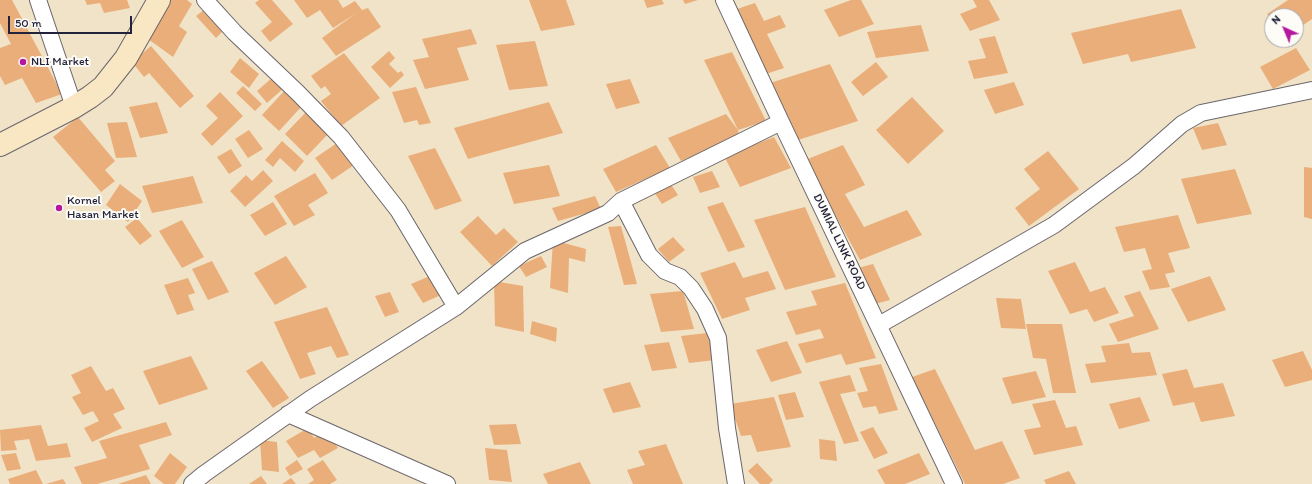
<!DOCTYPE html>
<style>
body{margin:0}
#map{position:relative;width:1312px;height:484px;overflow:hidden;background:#f1e3c7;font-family:Itim,sans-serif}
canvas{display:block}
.north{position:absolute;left:1264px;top:8px;width:40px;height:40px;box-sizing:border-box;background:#fdfcf7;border:1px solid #a5a5ac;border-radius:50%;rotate:316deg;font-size:11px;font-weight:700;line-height:16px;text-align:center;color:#22223b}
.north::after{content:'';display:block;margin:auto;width:14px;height:18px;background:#b5179e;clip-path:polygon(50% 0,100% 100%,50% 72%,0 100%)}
.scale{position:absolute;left:8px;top:16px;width:124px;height:18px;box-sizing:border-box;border:2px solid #22223b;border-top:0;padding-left:5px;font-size:12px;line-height:14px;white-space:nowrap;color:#22223b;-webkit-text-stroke:3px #fdfcf7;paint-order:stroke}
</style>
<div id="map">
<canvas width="1312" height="484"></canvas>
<div class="north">N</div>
<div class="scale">50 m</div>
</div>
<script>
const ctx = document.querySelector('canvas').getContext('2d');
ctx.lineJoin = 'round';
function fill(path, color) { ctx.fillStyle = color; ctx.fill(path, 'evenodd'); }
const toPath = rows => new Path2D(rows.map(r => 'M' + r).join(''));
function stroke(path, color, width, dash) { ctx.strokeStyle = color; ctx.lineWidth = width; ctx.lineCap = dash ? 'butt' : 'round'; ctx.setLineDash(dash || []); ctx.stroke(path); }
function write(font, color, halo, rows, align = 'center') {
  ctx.font = font + ' Itim,sans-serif'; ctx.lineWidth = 4; ctx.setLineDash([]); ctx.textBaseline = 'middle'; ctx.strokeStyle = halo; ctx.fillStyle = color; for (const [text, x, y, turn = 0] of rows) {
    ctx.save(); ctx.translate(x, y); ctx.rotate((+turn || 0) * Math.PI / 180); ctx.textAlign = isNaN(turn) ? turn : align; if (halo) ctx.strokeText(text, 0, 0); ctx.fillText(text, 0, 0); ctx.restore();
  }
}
fill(toPath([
 [0,0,12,0,62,94,36,103,22,78,5,85,0,76,0,48,11,44,0,23],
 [85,0,127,0,130,8,104,13,100,3,87,5],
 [170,0,187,0,192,4,179,26,187,32,173,57,148,39],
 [259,0,272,0,293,24,270,42,261,31,272,22,255,3],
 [294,0,338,0,343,8,355,1,362,10,368,8,381,27,336,56,322,38,355,14,333,28,320,10,307,18],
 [529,0,566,0,575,25,541,31],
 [644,0,662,0,664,4,647,8],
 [683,0,698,0,685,4],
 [851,0,861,0,874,24,839,37,824,10],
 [973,0,989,0,1000,20,970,31,960,14,977,7],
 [1288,0,1312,0,1312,19,1296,30,1296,16,1272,16,1272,21,1267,14],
 [755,3,764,21,780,15,786,27,767,34,784,68,766,74,734,10],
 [205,9,224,30,216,38,196,16],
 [1181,9,1196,48,1131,62,1128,54,1083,64,1071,33],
 [921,25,929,51,876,58,867,32],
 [471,29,477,44,457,48,469,80,425,89,413,60,429,57,422,39],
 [995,36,1008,73,974,79,968,61,986,58,979,39],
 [535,41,548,86,509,90,496,45],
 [151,46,194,96,180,108,149,73,144,77,132,62],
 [1296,48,1310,70,1273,89,1260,67],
 [389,51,395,58,389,64,398,73,401,71,404,75,390,88,371,67],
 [732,52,766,121,738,130,704,60],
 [344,53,380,98,341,126,321,101,331,94,325,86,321,89,311,76],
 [240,58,259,74,249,88,230,72],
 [876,62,888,77,863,96,851,82],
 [830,64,858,121,798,140,770,83],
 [273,77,284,88,267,103,257,91],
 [630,79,640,103,616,109,606,84],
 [1014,82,1024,105,995,114,984,90],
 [243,86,262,104,255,111,236,93],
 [416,87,431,123,419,125,417,120,404,123,392,92],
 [286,89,303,105,279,131,262,115],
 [220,92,243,116,212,146,201,134,218,118,206,106],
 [912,97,944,131,908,164,876,130],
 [157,102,168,133,140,138,129,107],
 [549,102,563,133,468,159,454,128],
 [308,110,330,132,307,156,285,134],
 [726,114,738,130,739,137,681,161,668,138],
 [78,117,115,161,105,170,115,181,101,192,53,137],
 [127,122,137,157,116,158,107,123],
 [1218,123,1227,145,1202,150,1193,128],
 [249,130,263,149,248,158,235,139],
 [774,137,791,168,740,187,724,156],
 [282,141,304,161,295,172,280,158,273,167,265,160],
 [337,143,354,165,332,180,315,158],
 [656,145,670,168,616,192,603,169],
 [843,145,865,185,845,194,864,227,907,210,922,235,860,260,805,160],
 [435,148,462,201,435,210,408,156],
 [231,149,242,166,229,174,217,157],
 [1048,151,1079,189,1029,226,1015,208,1040,189,1024,169],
 [549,165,560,196,514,204,503,173],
 [1304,167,1312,168,1312,219,1304,217],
 [1235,169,1252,214,1197,224,1181,179],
 [263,170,273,181,245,207,230,191,246,175,252,181],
 [712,171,720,187,700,193,693,177],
 [315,173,328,193,308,205,315,215,294,226,274,196],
 [193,176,203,203,152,213,142,186],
 [670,183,678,195,662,204,654,192],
 [120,184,142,201,128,222,106,205],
 [595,196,601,209,558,221,552,208],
 [273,202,287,224,265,236,250,215],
 [723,202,745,247,728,252,707,207],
 [805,207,836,277,785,290,754,220],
 [1178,215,1190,248,1168,253,1175,272,1165,274,1170,287,1150,290,1142,271,1152,269,1145,248,1124,252,1115,227],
 [478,216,496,235,504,228,518,242,492,266,460,232],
 [137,218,152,236,140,245,125,227],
 [182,220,204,257,182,268,159,231],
 [621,226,637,284,624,285,608,227],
 [673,237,685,250,669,262,658,249],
 [553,240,586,249,585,262,569,258,568,293,550,288],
 [286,256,307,287,275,305,254,273],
 [541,256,547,267,526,277,519,266],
 [212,261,229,292,208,300,192,269],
 [735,262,743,278,768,271,776,289,745,298,750,310,722,319,700,273],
 [1075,262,1090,292,1105,287,1119,313,1094,322,1087,309,1070,314,1048,271],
 [873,264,890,300,875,304,858,268],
 [430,276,441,295,423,303,411,284],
 [1210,276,1226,310,1188,322,1171,289],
 [188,278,195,293,188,295,194,310,177,315,164,285],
 [494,281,523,286,524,332,495,326],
 [845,283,876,358,846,365,841,354,806,363,798,344,824,338,820,329,796,335,786,312,817,305,811,291],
 [683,291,694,329,661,332,650,294],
 [1140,291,1159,329,1118,342,1109,324,1134,316,1124,296],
 [390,292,399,312,385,317,375,296],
 [996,298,1021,299,1026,329,1001,328],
 [327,307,349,355,337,358,331,346,307,353,316,374,300,379,274,322],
 [532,321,557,328,556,342,530,334],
 [1026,324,1062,324,1076,393,1053,393,1046,359,1033,358],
 [707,333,715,360,689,363,681,336],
 [787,341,802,373,771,382,756,350],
 [669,342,677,368,652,371,644,345],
 [1129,343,1132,353,1150,352,1157,375,1091,383,1085,364,1106,362,1101,346],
 [1303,351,1312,370,1312,380,1285,387,1272,360],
 [191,356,208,389,159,405,143,371],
 [262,361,289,398,273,408,246,371],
 [881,364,898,410,879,414,876,406,863,408,857,393,868,391,859,368],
 [91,366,106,391,113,388,125,409,113,414,122,428,92,442,84,428,99,421,93,411,83,415,72,397,81,393,71,375],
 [935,369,975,450,1002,441,1020,478,1003,484,965,484,912,377],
 [1187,369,1194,388,1223,383,1235,416,1201,422,1194,402,1173,406,1162,374],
 [1036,371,1046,397,1012,404,1002,378],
 [850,375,856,391,840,394,859,441,844,444,819,382],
 [630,382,641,407,613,413,603,389],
 [795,392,804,417,786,420,778,395],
 [774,397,791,447,757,452,751,435,741,436,730,404],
 [1140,397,1150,421,1119,429,1109,404],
 [1055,400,1066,428,1076,426,1083,445,1034,455,1024,430,1041,427,1032,404],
 [166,422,172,435,139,445,150,469,97,484,82,484,74,467,107,458,99,441],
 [516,424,521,444,494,445,489,425],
 [41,425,48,446,67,443,71,457,36,461,29,439,14,441,17,450,1,451,0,430],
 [873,427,888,453,874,459,860,432],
 [308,428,314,438,322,433,327,440,331,437,338,448,320,458,314,450,298,458,286,441],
 [819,439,835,441,837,461,820,459],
 [260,440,277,442,279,472,262,470],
 [666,444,683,484,633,484,627,470,645,465,638,451],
 [485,448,507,450,512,482,489,480],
 [16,453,21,469,7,471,1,455],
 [170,453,187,467,175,484,164,484,154,476],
 [919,453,930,474,905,484,885,484,877,470],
 [297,460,303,469,290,476,285,468],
 [323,460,337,480,330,484,308,484,314,480,307,469],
 [580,462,591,484,548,484,543,474],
 [757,463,773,480,769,484,760,484,748,471],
 [36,470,43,484,10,484,8,479],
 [1069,471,1076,484,1046,484,1044,480],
 [146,475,151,484,118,484],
 [261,476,267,484,249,484],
 [291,478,296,484,282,484],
 [63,479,66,484,46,484]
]), '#eaae7a');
const street = toPath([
 [38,0,74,107],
 [205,0,235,33,298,93,341,137,398,210,456,307],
 [724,0,781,122,954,484],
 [621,201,649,255,665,271,680,277,691,288,705,309,718,338,727,428,736,484],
 [879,325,1054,225,1134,166,1182,124,1201,113,1312,90],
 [288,414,447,484],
 [192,484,204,474,310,399,456,307,525,251,608,213,621,201,781,122]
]);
const secondary = toPath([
 [0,145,74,107,90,97,103,87,126,58,159,0]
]);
stroke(street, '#6a666c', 18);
stroke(secondary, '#6a666c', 24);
stroke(street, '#fff', 16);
stroke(secondary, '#f9e7c3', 22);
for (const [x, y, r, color] of [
 [23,62,4,"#b5179e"],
 [59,208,4,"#b5179e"]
]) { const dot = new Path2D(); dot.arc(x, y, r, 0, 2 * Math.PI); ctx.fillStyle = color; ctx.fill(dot); stroke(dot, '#fdfcf7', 1.5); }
write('12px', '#22223b', '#fdfcf7', [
 ["NLI Market",31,62],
 ["Kornel",67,201],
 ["Hasan Market",67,215]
], 'left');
write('12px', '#22223b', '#fdfcf7', [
 ["DUMIAL LINK ROAD",839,242,64]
]);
</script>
